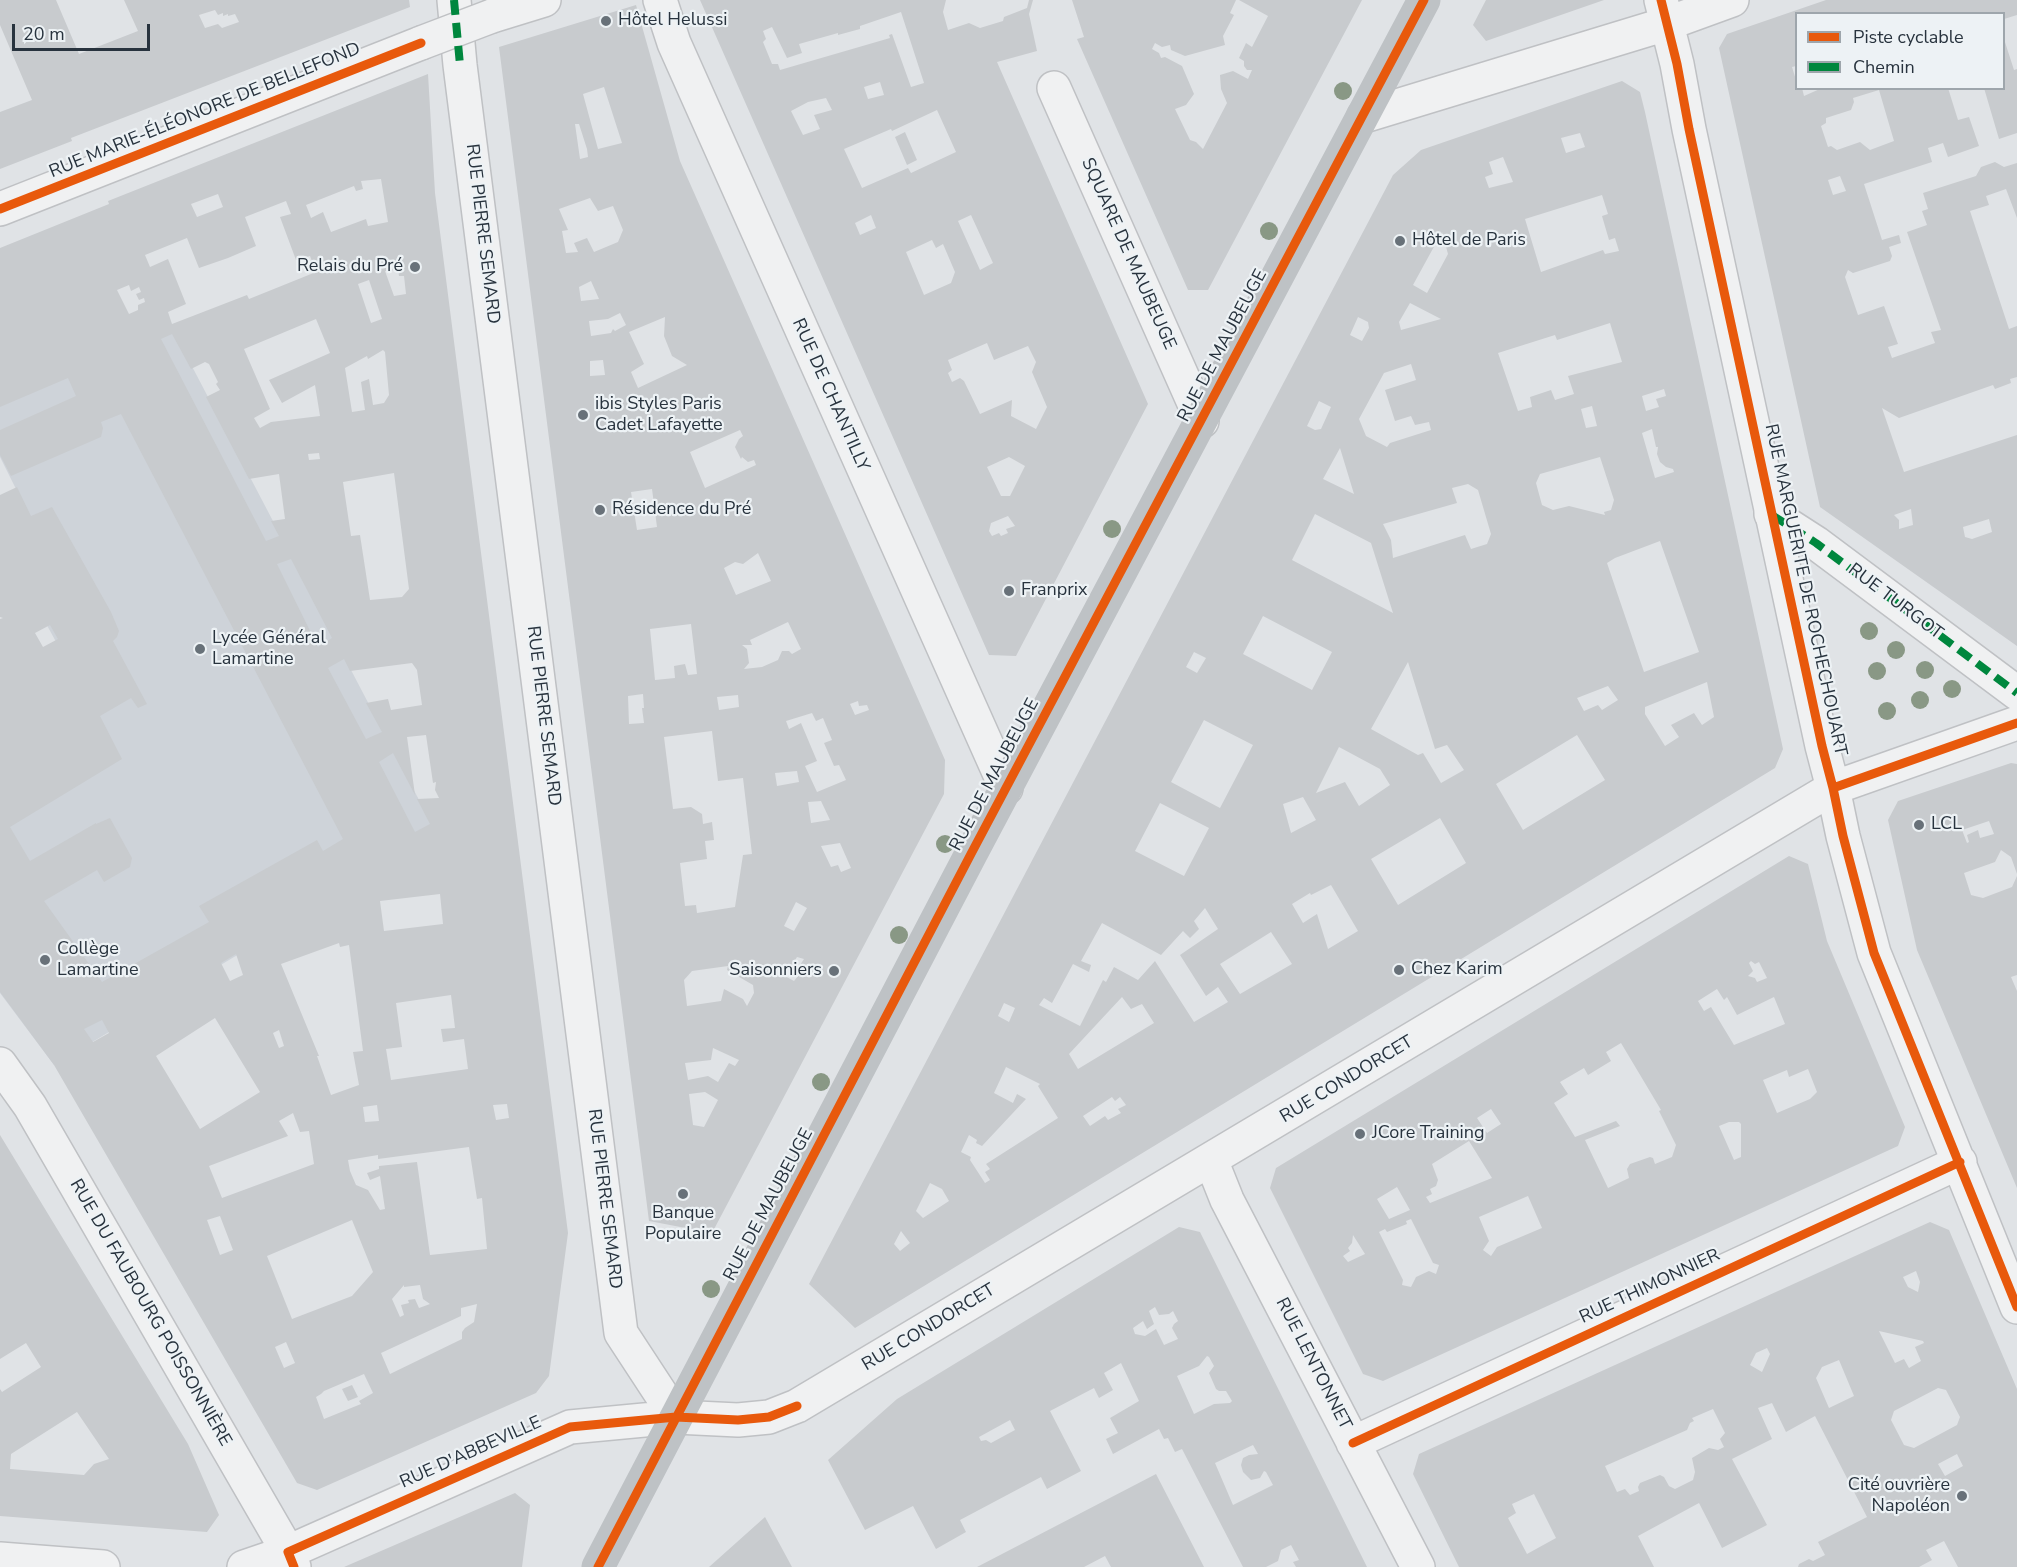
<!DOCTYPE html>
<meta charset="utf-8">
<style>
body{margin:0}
#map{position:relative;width:2017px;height:1567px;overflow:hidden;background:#e0e3e6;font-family:"Nunito Sans",sans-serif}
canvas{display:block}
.legend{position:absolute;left:1795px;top:12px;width:210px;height:78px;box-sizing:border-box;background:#edf2f5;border:2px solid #9ea6ac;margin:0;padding:8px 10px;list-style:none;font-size:18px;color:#28333e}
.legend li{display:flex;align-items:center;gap:12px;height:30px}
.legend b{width:30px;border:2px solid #9ea6ac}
.scale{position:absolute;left:12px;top:24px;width:138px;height:27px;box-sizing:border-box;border:3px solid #28333e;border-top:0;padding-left:8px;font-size:18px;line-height:21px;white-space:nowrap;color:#28333e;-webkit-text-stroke:4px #edf2f5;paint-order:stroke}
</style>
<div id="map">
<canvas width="2017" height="1567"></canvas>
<ul class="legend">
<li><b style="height:8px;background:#e8590c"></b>Piste cyclable</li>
<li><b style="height:8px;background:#00873e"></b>Chemin</li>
</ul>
<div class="scale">20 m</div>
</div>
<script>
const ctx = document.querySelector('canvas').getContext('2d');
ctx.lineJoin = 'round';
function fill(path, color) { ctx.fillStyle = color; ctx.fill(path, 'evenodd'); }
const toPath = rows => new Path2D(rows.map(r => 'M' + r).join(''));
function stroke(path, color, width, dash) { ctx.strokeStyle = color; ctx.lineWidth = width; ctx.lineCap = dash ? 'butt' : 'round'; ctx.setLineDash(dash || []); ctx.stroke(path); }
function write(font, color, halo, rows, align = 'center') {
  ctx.font = font + ' "Nunito Sans",sans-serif'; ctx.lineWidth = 4.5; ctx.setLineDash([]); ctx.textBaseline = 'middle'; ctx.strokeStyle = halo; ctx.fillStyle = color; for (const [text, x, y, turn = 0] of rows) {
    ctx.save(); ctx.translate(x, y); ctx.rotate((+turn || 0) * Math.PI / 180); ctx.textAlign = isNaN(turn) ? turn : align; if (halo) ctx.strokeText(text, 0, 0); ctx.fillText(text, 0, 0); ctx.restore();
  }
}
fill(toPath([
 [174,332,440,840,234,957,54,1065,0,993,0,832,120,758,0,540,29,515,0,457,0,405]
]), '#ced3d9');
fill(toPath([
 [0,0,56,0,79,54,138,31,124,0,409,0,410,7,71,138,72,141,0,169,0,112,32,100,0,25],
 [215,10,218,15,223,13,223,16,228,14,228,16,235,14,239,22,222,28,218,24,205,28,199,15],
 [700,0,946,0,943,12,948,30,969,23,980,28,1003,21,1004,17,1027,8,1029,0,1033,0,1029,14,1037,51,997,62,1148,404,1016,656,989,655],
 [901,12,924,83,911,87,892,34,889,35,890,38,780,70,778,64,772,64,763,42,766,39,763,31,772,27,787,58,802,53,799,44,838,33,838,35,860,29,860,26],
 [880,82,884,95,868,99,864,87],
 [826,98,832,110,814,115,820,129,803,135,791,111,808,102],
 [937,110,956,152,911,173,908,168,862,188,844,149,891,129,892,131],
 [871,215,876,228,860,235,855,223],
 [971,215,993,263,980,270,958,221],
 [932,240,936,248,943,244,955,272,951,283,924,295,906,252],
 [987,343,994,360,1028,346,1036,362,1032,372,1047,407,1036,429,1011,416,1012,400,980,414,964,381,960,378,952,382,948,373,952,370,948,360],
 [1009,457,1025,466,1010,496,1001,496,987,467],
 [1008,516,1015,526,1006,529,1008,533,1001,536,999,533,992,536,989,531,991,523],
 [1072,0,1236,0,1230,13,1234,15,1223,36,1225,45,1185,56,1171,50,1170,45,1162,47,1155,43,1152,49,1159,53,1161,58,1165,57,1182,66,1194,94,1186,105,1175,109,1190,140,1196,142,1203,149,1227,103,1221,89,1220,75,1233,71,1248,79,1252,70,1247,70,1244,66,1244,61,1239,58,1246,43,1252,47,1268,16,1239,0,1362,0,1208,290,1188,290,1077,39,1084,37],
 [1486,0,1604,0,1486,41,1473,25],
 [1826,0,2017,0,2017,15,2004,19,2004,14,1796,14,1796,66,1792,67,1796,80,1796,88,1802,88,1804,96,1822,88,1948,88,1958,120,1969,117,1979,146,1948,157,1943,143,1928,148,1932,162,1864,184,1882,240,1899,235,1901,243,1889,247,1892,256,1890,261,1853,273,1848,270,1845,277,1858,315,1884,306,1898,344,1888,347,1892,358,1935,343,1931,332,1941,330,1907,232,1927,225,1922,211,1928,209,1923,193,1976,176,1981,167,1995,162,2004,167,2017,163,2017,218,2006,189,1986,196,1989,205,1970,211,2009,329,2017,326,2017,377,2010,379,2011,383,1995,389,1993,385,1899,418,1882,408,1904,472,2017,435,2017,646,1820,507,1719,48,1727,34],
 [1879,90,1894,141,1870,150,1860,142,1837,150,1831,146,1828,147,1821,126,1826,123,1826,118,1851,110,1854,102,1853,98],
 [1840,176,1846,191,1833,195,1828,180],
 [1911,509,1913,525,1899,529,1899,520,1894,515],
 [1989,519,1992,532,1972,539,1965,537,1963,527],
 [636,5,680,161,945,760,944,794,712,1233,649,1221,499,47],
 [604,87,622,143,598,149,583,94],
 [575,124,579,124,587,149,588,157,580,159],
 [590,198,598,211,613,206,623,230,618,242,594,252,587,238,574,243,578,252,566,253,562,231,568,230,559,209],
 [591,281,599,299,581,301,579,287],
 [620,313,626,325,615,331,613,329,611,333,591,336,589,321,608,319],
 [665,317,664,336,672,356,687,365,638,388,631,372,644,364,629,332],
 [603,360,605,375,590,376,590,361],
 [740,430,743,436,739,439,735,447,741,459,742,457,748,462,754,460,756,465,705,488,690,452],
 [652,489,657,527,637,530,631,492],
 [758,553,771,581,736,595,724,568,735,562,743,564],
 [788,622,801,649,792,654,789,651,782,651,778,660,762,667,744,669,749,663,747,649,742,645,752,645,750,640],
 [691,624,697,674,688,675,685,664,674,666,675,678,655,680,650,629],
 [643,694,644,708,642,708,644,723,629,724,628,696],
 [738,695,739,707,719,710,717,697],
 [858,701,859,706,867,705,869,710,855,715,850,704],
 [812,713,816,721,823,718,832,740,824,743,834,766,839,765,846,780,817,792,805,766,817,761,801,723,789,729,786,721],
 [712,731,718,781,743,778,752,854,743,855,735,907,697,913,696,905,685,906,680,863,707,859,705,841,714,840,712,822,703,824,702,814,691,807,673,809,664,737],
 [797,771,799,782,777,786,775,773],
 [821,801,830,820,811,823,808,802],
 [840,843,851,868,841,872,838,865,831,867,821,846],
 [796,902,807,908,794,931,784,926],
 [797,957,804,959,798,968,802,971,794,981,779,973,782,969,788,972],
 [728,966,727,970,753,985,754,993,747,1006,743,999,724,989,721,1001,687,1006,684,980,692,971],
 [713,1048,739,1060,735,1066,729,1063,718,1082,708,1076,688,1080,685,1063,711,1060],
 [705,1092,718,1100,704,1127,693,1125,689,1094],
 [2004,39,2014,70,2017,69,2017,133,1999,139,1984,88,2004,88],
 [428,74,435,193,568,1233,549,1376,536,1393,317,1490,297,1483,54,1065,0,992,0,619,3,618,0,617,0,495,17,487,31,516,52,507,111,612,119,631,117,637,113,641,147,704,138,708,131,698,100,716,122,759,10,827,30,861,96,823,96,824,110,818,132,858,130,867,104,882,97,870,44,901,102,982,209,922,199,906,317,840,323,851,343,839,121,414,101,422,103,428,101,437,11,476,0,455,0,430,76,396,68,378,0,407,0,248,109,204,108,201],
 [381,179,388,222,368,226,366,219,331,232,323,212,311,218,306,205,354,186,356,191,363,189,361,181],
 [218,194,223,207,197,217,191,204],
 [286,201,291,214,280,217,296,260,310,256,316,272,249,299,247,295,172,324,168,312,186,304,168,259,150,267,145,255,187,238,199,268,228,258,256,246,245,217],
 [398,270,399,276,404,276,406,294,394,296,385,271],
 [369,280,382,319,371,323,358,284],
 [129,285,131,291,139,287,141,292,136,294,139,300,144,298,145,302,138,305,138,310,129,314,117,290],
 [316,319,330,353,269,380,282,403,315,385,320,416,271,422,260,428,254,418,270,409,244,349],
 [172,334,191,369,205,362,209,364,218,382,216,384,220,390,206,397,249,479,279,474,285,519,271,521,279,536,266,541,161,339],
 [383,350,385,352,389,395,384,403,373,405,369,379,361,382,365,410,352,412,345,368,367,356,368,359],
 [319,453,320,459,309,460,308,454],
 [394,473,409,589,402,597,370,600,360,535,351,536,343,482],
 [291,559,332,638,318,647,277,564],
 [50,625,58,639,43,647,35,633],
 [344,659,350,671,412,663,417,670,422,705,391,710,388,699,366,703,382,732,366,739,328,668],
 [426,735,433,783,436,782,435,790,439,798,417,799,430,824,415,832,379,762,393,753,415,795,407,737],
 [440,894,443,924,384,931,380,901],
 [339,943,340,947,349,945,363,1051,353,1052,359,1085,331,1095,317,1056,319,1056,281,964],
 [236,954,243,975,230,981,221,963],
 [451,995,455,1028,441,1029,443,1042,464,1039,468,1069,391,1080,386,1049,402,1047,396,1003],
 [215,1018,260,1092,200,1129,156,1056],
 [102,1020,109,1033,93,1042,84,1029],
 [279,1030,284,1046,279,1048,273,1033],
 [507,1104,509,1118,496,1120,493,1105],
 [377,1105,379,1121,365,1122,363,1107],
 [293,1113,300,1132,309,1131,314,1164,222,1198,209,1166,288,1136,279,1121],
 [469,1147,477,1199,482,1198,487,1249,430,1255,417,1162,379,1166,379,1169,367,1173,370,1180,380,1176,385,1209,380,1210,368,1190,356,1185,350,1171,348,1160,378,1155,378,1159],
 [220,1216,233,1250,220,1255,207,1220],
 [352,1220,373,1272,352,1296,292,1319,267,1256],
 [404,1285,404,1287,420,1285,423,1299,430,1304,419,1308,415,1299,408,1300,409,1303,401,1305,404,1315,400,1317,392,1299],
 [477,1304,474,1322,465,1328,462,1332,462,1339,390,1374,381,1353,461,1316,461,1308],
 [286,1342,295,1363,284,1368,275,1347],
 [364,1374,373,1393,359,1401,361,1404,324,1419,316,1397,321,1394,324,1391],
 [1622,81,1640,92,1645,112,1783,749,1775,768,855,1328,809,1284,1393,175,1421,150],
 [1580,133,1585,147,1566,153,1561,138],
 [1503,157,1513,182,1489,188,1485,177,1493,174,1489,162],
 [1602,195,1608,214,1602,216,1609,240,1615,238,1619,251,1605,254,1603,250,1541,272,1525,219],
 [1442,232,1448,254,1427,293,1413,285],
 [1410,303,1441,319,1401,330,1399,322],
 [1358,317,1368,322,1369,328,1362,341,1350,335],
 [1610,323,1622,362,1568,376,1574,394,1555,400,1551,390,1530,397,1532,407,1518,411,1498,353,1555,335,1557,340],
 [1411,364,1416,380,1385,390,1395,421,1411,416,1415,425,1429,422,1431,430,1390,443,1387,447,1366,436,1359,419,1384,373],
 [1664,389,1666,396,1656,399,1659,407,1646,411,1642,396],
 [1319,401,1331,407,1321,429,1315,430,1307,426],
 [1592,406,1597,426,1586,428,1581,409],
 [1652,429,1656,447,1658,447,1657,454,1660,462,1666,467,1673,469,1674,472,1655,478,1642,433],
 [1340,448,1354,494,1323,479],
 [1600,457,1614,500,1611,510,1604,512,1605,515,1569,506,1553,510,1542,505,1536,483,1540,474],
 [1468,484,1478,490,1491,534,1487,544,1471,549,1465,535,1393,558,1391,540,1383,524,1457,503,1452,488],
 [1315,514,1371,543,1393,613,1292,560],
 [1660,541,1699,652,1644,672,1607,563,1615,558],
 [1263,616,1332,652,1312,690,1243,654],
 [1194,652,1206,658,1197,673,1186,667],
 [1408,662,1435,749,1447,745,1464,770,1441,783,1423,753,1418,755,1371,729],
 [1707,682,1714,717,1702,725,1694,713,1671,725,1679,737,1665,746,1645,714,1645,707],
 [1608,686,1618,700,1602,710,1598,705,1584,711,1577,698],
 [1204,720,1253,745,1220,808,1171,782],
 [1577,735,1605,780,1523,830,1496,784],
 [1339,747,1380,769,1390,785,1359,806,1345,782,1316,793],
 [1303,797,1316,820,1291,833,1283,804],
 [1160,803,1209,828,1184,876,1135,851],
 [1440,818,1466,863,1398,905,1371,859],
 [1331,885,1358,931,1328,949,1317,914,1303,923,1292,904,1310,893,1311,895],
 [1205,908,1218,929,1180,955,1206,996,1218,987,1228,1002,1194,1022,1155,961,1138,980,1114,967,1106,982,1103,980,1080,1026,1039,1005,1044,998,1052,1003,1073,964,1089,972,1091,965,1081,961,1102,923,1161,955,1183,931,1190,938,1199,929,1194,921],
 [1271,932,1292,964,1240,994,1220,964],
 [1122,997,1131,1009,1142,1004,1154,1023,1078,1069,1069,1054],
 [1004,1003,1015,1008,1009,1022,998,1016],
 [1006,1067,1040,1084,1038,1086,1058,1118,986,1164,990,1169,985,1172,990,1180,985,1183,970,1160,971,1157,961,1152,969,1135,977,1140,976,1143,982,1146,1026,1099,1017,1094,1013,1103,994,1093],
 [1112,1097,1115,1101,1120,1097,1126,1105,1118,1109,1121,1113,1108,1120,1105,1116,1090,1126,1083,1116],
 [930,1183,942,1189,949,1201,923,1218,916,1211],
 [901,1231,910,1243,900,1251,894,1244],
 [905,132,917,160,907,165,895,137],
 [2011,763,2017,764,2017,874,2011,857,2001,850,1995,862,1964,873,1971,895,1983,898,2012,887,2017,876,2017,975,2011,977,2017,991,2017,1188,1917,950,1888,820,1898,801],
 [1989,821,1994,834,1980,838,1978,830,1967,835,1969,842,1967,843,1962,830],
 [1789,856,1808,864,1827,941,1905,1127,1898,1146,1383,1381,1363,1374,1270,1188,1276,1168],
 [1751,961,1755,964,1759,962,1767,978,1757,982,1755,978,1748,976,1753,971,1749,963],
 [1717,989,1724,1000,1727,997,1737,1015,1774,997,1785,1024,1734,1045,1711,1007,1704,1011,1698,1001],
 [1621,1043,1661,1110,1659,1111,1676,1145,1672,1157,1655,1164,1653,1158,1650,1157,1630,1164,1627,1169,1629,1178,1608,1188,1585,1140,1620,1126,1616,1121,1575,1137,1554,1103,1568,1094,1560,1082,1584,1068,1588,1075,1611,1061,1606,1052],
 [1808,1069,1817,1092,1810,1099,1777,1113,1763,1080,1787,1070,1789,1077],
 [1491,1109,1501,1124,1487,1133,1477,1118],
 [1729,1122,1739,1122,1741,1124,1741,1157,1734,1160,1719,1126],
 [1469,1141,1492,1178,1430,1203,1426,1197,1432,1194,1430,1189,1436,1186,1438,1180,1432,1164],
 [1397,1187,1410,1210,1389,1219,1377,1199],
 [1528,1196,1542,1228,1497,1247,1491,1256,1483,1250,1489,1241,1479,1217],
 [1411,1219,1433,1263,1439,1265,1436,1274,1429,1271,1416,1277,1411,1287,1402,1285,1403,1280,1379,1232,1385,1229,1387,1232,1407,1224,1406,1221],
 [1353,1235,1365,1254,1348,1262,1343,1256,1350,1251,1348,1248,1352,1243],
 [0,1135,188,1444,219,1515,207,1532,0,1516,0,1389,2,1392,41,1367,26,1343,0,1359],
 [77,1412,109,1459,94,1464,84,1475,10,1469,11,1454],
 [1930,1222,1949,1230,2017,1389,2017,1567,1958,1567,1944,1541,1926,1550,1932,1560,1919,1567,1798,1567,1799,1564,1809,1559,1813,1561,1825,1555,1818,1542,1867,1517,1815,1416,1786,1432,1772,1403,1758,1408,1772,1439,1732,1459,1767,1525,1722,1548,1699,1503,1638,1536,1654,1567,1459,1567,1413,1474,1419,1454],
 [1916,1271,1920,1282,1918,1292,1908,1287,1903,1277],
 [1879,1331,1923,1341,1924,1343,1915,1347,1921,1361,1909,1368,1904,1359,1895,1363],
 [1767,1348,1770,1354,1762,1372,1750,1365,1756,1353],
 [1839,1360,1854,1396,1829,1408,1816,1378,1822,1367],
 [1938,1388,1946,1390,1960,1417,1957,1425,1914,1448,1904,1445,1891,1420,1894,1411],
 [1713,1409,1725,1433,1720,1439,1724,1447,1718,1450,1709,1448,1692,1458,1695,1472,1693,1480,1675,1489,1669,1486,1664,1477,1660,1475,1640,1483,1638,1487,1639,1491,1630,1495,1625,1489,1617,1492,1605,1466,1687,1430,1690,1423,1694,1421,1692,1418],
 [1957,1454,1963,1466,1945,1476,1938,1464],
 [1534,1494,1556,1538,1527,1554,1508,1518,1516,1513,1512,1504],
 [1179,1227,1200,1232,1367,1567,1296,1567,1293,1562,1299,1560,1291,1545,1281,1550,1278,1561,1266,1567,1243,1567,1182,1449,1175,1452,1168,1438,1164,1439,1159,1429,1113,1454,1106,1439,1118,1433,1110,1418,1139,1401,1121,1363,1104,1373,1113,1390,1099,1398,1094,1388,1050,1411,1081,1471,1047,1489,1041,1477,960,1520,966,1532,936,1549,913,1506,865,1530,828,1460,897,1399],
 [1155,1307,1159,1315,1169,1314,1173,1311,1178,1321,1174,1324,1172,1328,1178,1339,1164,1345,1156,1329,1145,1336,1135,1334,1133,1328,1143,1321,1147,1329,1154,1324,1149,1311],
 [1207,1356,1209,1357,1214,1366,1209,1373,1216,1389,1219,1391,1226,1391,1232,1401,1230,1403,1214,1404,1194,1414,1177,1376,1199,1366],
 [1010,1420,1015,1430,991,1443,986,1440,981,1441,979,1437],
 [1253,1445,1258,1454,1249,1455,1243,1458,1241,1465,1243,1472,1251,1480,1260,1478,1264,1471,1266,1472,1273,1485,1233,1505,1215,1463],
 [352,1385,358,1397,348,1401,342,1389],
 [1156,1474,1204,1567,1111,1567,1105,1556,1084,1567,977,1567],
 [515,1493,530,1505,522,1567,344,1567],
 [765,1517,792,1567,709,1567,718,1559]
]), '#c8cbce');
const pedestrian = toPath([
 [1771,514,1816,543,2017,693]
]);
const minor = toPath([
 [454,0,460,65,621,1333,676,1417],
 [660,0,674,43,1006,788],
 [1661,0,1677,64,1689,129,1822,746,1833,788,1843,836,1874,953,2017,1307],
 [492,16,544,0],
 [1054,88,1202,421],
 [1364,116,1666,24,1732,0],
 [0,209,421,43],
 [1211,1160,1227,1200,1418,1567],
 [1353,1443,1960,1162],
 [0,1559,103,1567],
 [244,1567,288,1552,570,1427,676,1417,738,1420,769,1417,797,1406,1833,788,2017,723]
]);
const tertiary = toPath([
 [0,1064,30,1106,288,1552,294,1567]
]);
stroke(pedestrian, '#bfc1c4', 36);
stroke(minor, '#bfc1c4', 36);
stroke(tertiary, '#bfc1c4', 36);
stroke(pedestrian, '#f0f1f2', 33);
stroke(minor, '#f0f1f2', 33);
stroke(tertiary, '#f0f1f2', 33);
stroke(toPath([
 [598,1567,972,852,1424,0]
]), '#bec2c5', 33);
const minorBridge = toPath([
 [421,43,492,16]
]);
stroke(minorBridge, '#bfc1c4', 36, []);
stroke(minorBridge, '#f0f1f2', 33);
stroke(toPath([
 [454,0,460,65],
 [1772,515,1816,543,2017,693]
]), '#00873e', 8, [15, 8]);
stroke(toPath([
 [1661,0,1677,64,1689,129,1822,746,1833,788,1843,836,1874,953,2017,1307],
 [0,209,421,43],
 [1833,788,2017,723],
 [1353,1443,1960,1162],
 [294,1567,288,1552,570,1427,676,1417,738,1420,769,1417,797,1406],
 [598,1567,972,852,1424,0]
]), '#e8590c', 9);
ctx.fillStyle = '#899885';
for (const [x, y] of [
 [1343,91],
 [1269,231],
 [1112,529],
 [1869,631],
 [1896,650],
 [1925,670],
 [1877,671],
 [1952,689],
 [1920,700],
 [1887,711],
 [945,844],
 [899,935],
 [821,1082],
 [711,1289]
]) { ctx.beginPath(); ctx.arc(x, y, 9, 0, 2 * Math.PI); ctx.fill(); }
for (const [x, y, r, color] of [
 [606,21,6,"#687179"],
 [1400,241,6,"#687179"],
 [415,267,6,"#687179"],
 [583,415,6,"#687179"],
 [600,510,6,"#687179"],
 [1009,591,6,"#687179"],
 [200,649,6,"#687179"],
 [1919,825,6,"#687179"],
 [45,960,6,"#687179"],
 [1399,970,6,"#687179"],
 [834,971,6,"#687179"],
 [1360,1134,6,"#687179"],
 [683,1194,6,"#687179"],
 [1962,1496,6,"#687179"]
]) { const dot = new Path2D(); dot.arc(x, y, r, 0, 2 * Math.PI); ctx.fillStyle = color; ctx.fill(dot); stroke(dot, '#edf2f5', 2); }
write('18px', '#28333e', '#edf2f5', [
 ["Hôtel Helussi",618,21],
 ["Hôtel de Paris",1412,241],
 ["Relais du Pré",403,267,"right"],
 ["ibis Styles Paris",595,405],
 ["Cadet Lafayette",595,426],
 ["Résidence du Pré",612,510],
 ["Franprix",1021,591],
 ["Lycée Général",212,639],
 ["Lamartine",212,660],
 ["LCL",1931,825],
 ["Collège",57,950],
 ["Lamartine",57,971],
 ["Chez Karim",1411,970],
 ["Saisonniers",822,971,"right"],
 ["JCore Training",1372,1134],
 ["Banque",683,1214,"center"],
 ["Populaire",683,1235,"center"],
 ["Cité ouvrière",1950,1486,"right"],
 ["Napoléon",1950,1507,"right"]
], 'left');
write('18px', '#28333e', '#edf2f5', [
 ["RUE MARIE-ÉLÉONORE DE BELLEFOND",205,111,-22],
 ["RUE PIERRE SEMARD",482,234,83],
 ["SQUARE DE MAUBEUGE",1128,254,66],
 ["RUE DE MAUBEUGE",1223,346,-62],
 ["RUE DE CHANTILLY",830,395,66],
 ["RUE MARGUERITE DE ROCHECHOUART",1805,590,78],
 ["RUE TURGOT",1895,602,37],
 ["RUE PIERRE SEMARD",543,716,83],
 ["RUE DE MAUBEUGE",995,775,-62],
 ["RUE CONDORCET",1347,1080,-31],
 ["RUE PIERRE SEMARD",604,1199,83],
 ["RUE DE MAUBEUGE",769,1205,-62],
 ["RUE THIMONNIER",1650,1287,-25],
 ["RUE DU FAUBOURG POISSONNIÈRE",150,1313,60],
 ["RUE CONDORCET",929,1328,-31],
 ["RUE LENTONNET",1313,1364,63],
 ["RUE D'ABBEVILLE",471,1453,-24]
]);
</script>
